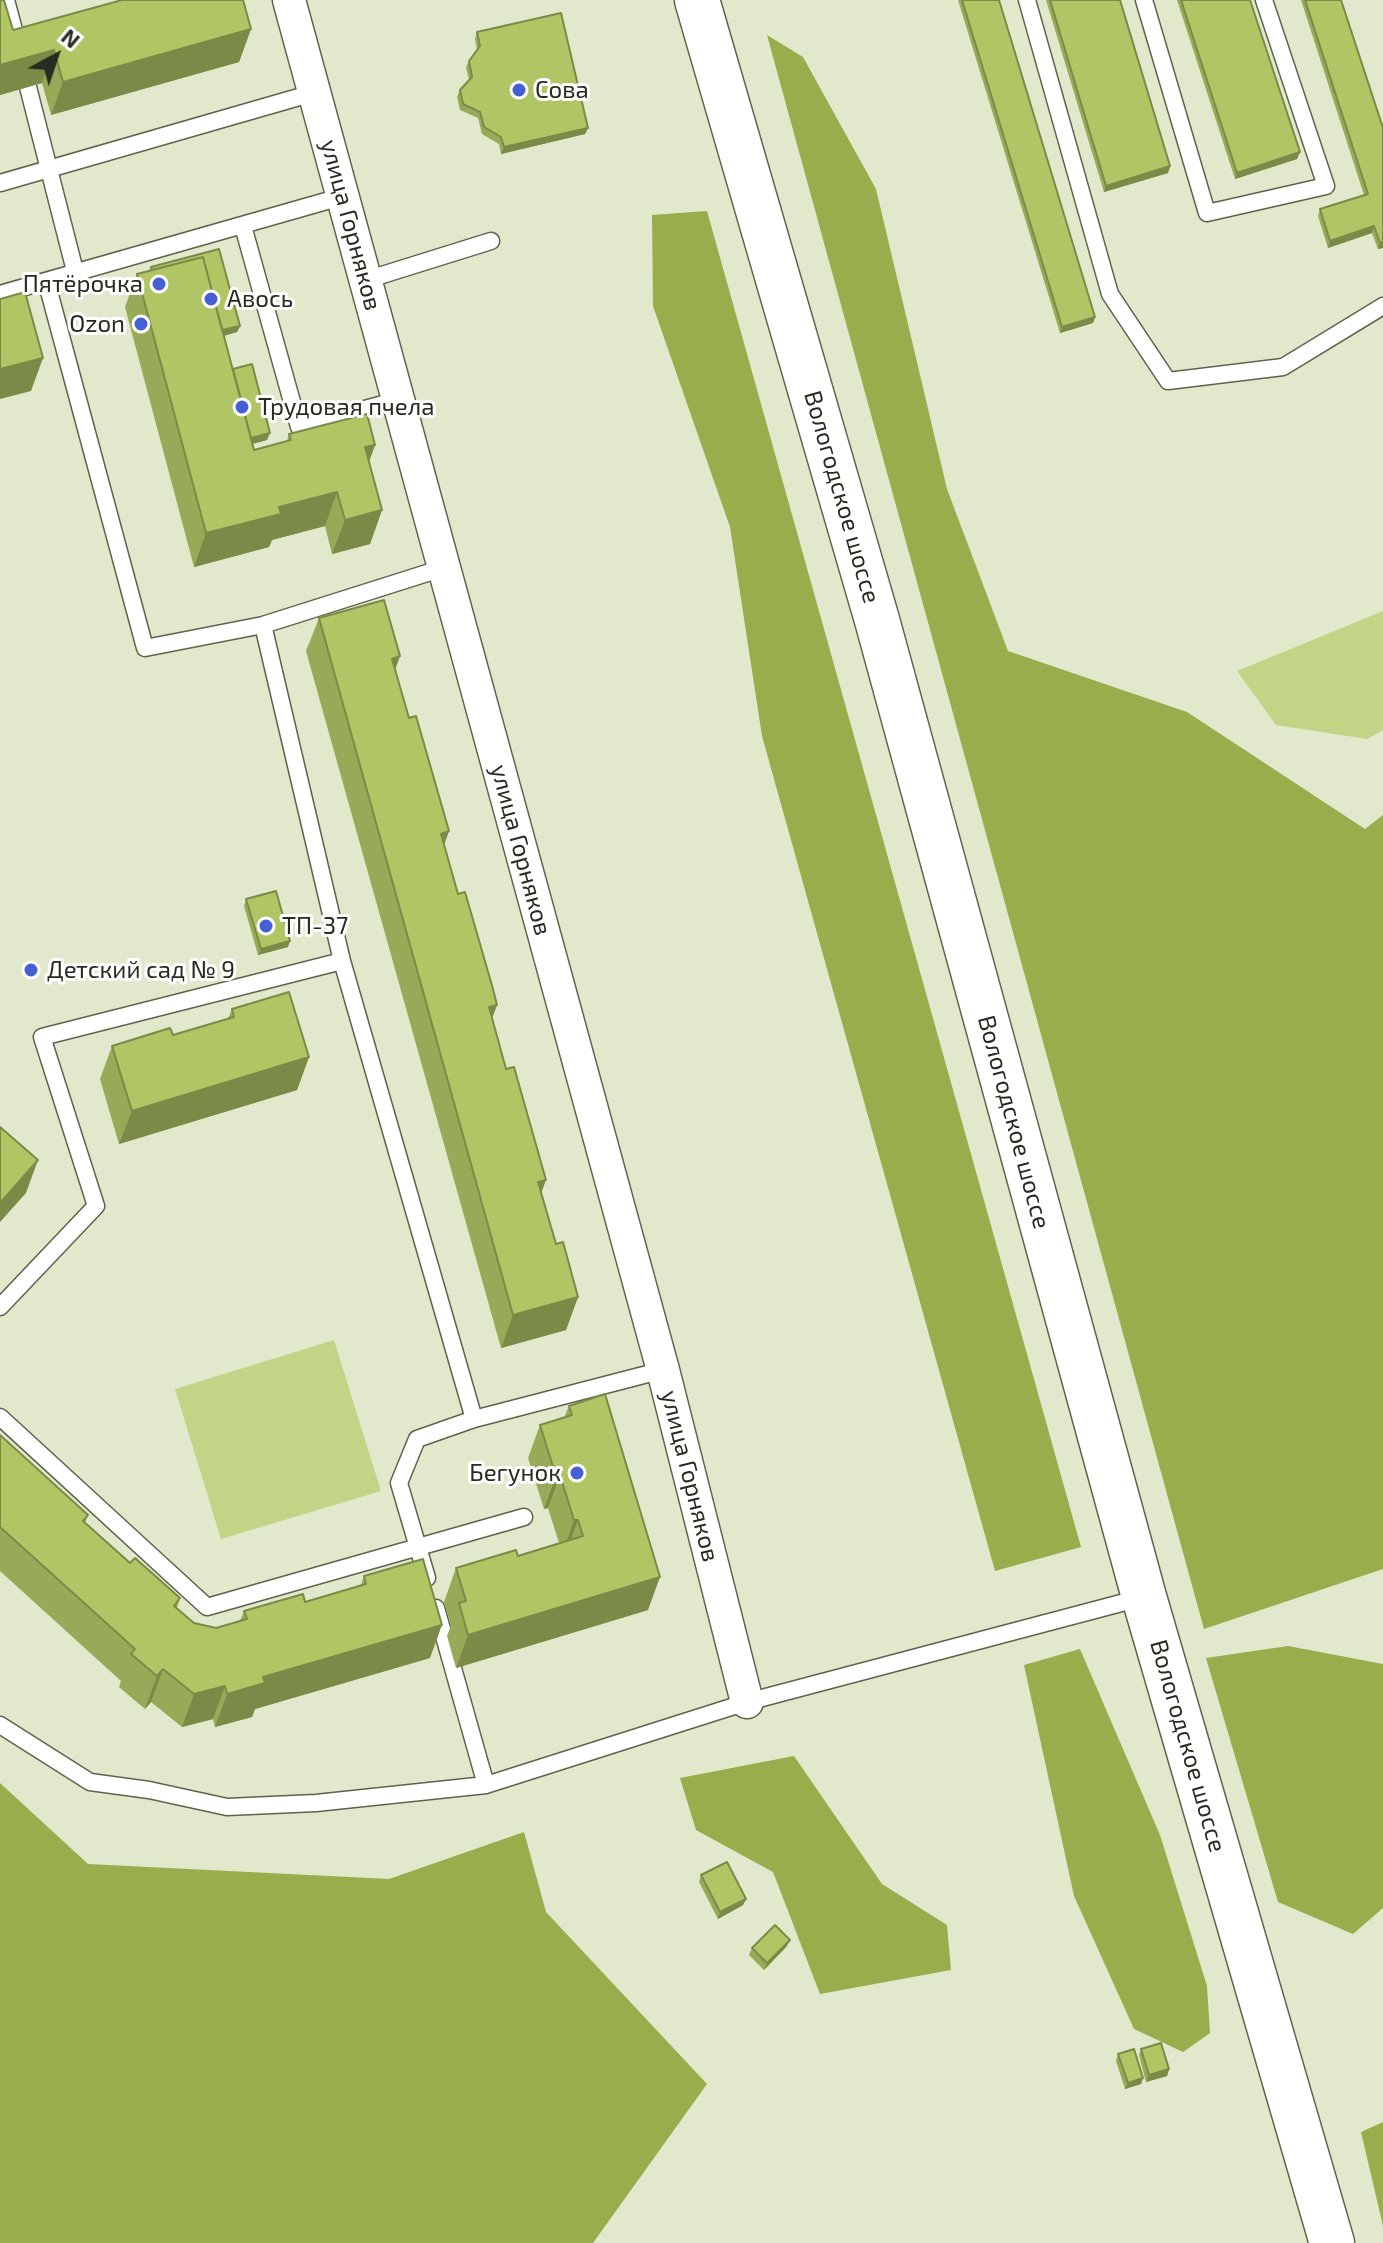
<!DOCTYPE html>
<meta charset="utf-8">
<style>
body{margin:0}
#map{position:relative;width:1383px;height:2243px;overflow:hidden;background:#e1e8cc;font-family:"Exo 2",sans-serif}
canvas{display:block}
.north{position:absolute;left:16px;top:16px;width:80px;height:80px;-webkit-text-stroke:6px #fff;paint-order:stroke;rotate:40deg;font-size:22px;font-weight:700;line-height:32px;text-align:center;color:#282b20}
.north::after{content:'';display:block;margin:auto;width:28px;height:36px;background:#282b20;clip-path:polygon(50% 0,100% 100%,50% 72%,0 100%)}
</style>
<div id="map">
<canvas width="1383" height="2243"></canvas>
<div class="north">N</div>
</div>
<script>
const ctx = document.querySelector('canvas').getContext('2d');
ctx.lineJoin = 'round';
function fill(path, color) { ctx.fillStyle = color; ctx.fill(path, 'evenodd'); }
const toPath = rows => new Path2D(rows.map(r => 'M' + r).join(''));
function stroke(path, color, width, dash) { ctx.strokeStyle = color; ctx.lineWidth = width; ctx.lineCap = dash ? 'butt' : 'round'; ctx.setLineDash(dash || []); ctx.stroke(path); }
function write(font, color, halo, rows, align = 'center') {
  ctx.font = font + ' "Exo 2",sans-serif'; ctx.lineWidth = 6; ctx.setLineDash([]); ctx.textBaseline = 'middle'; ctx.strokeStyle = halo; ctx.fillStyle = color; for (const [text, x, y, turn = 0] of rows) {
    ctx.save(); ctx.translate(x, y); ctx.rotate((+turn || 0) * Math.PI / 180); ctx.textAlign = isNaN(turn) ? turn : align; if (halo) ctx.strokeText(text, 0, 0); ctx.fillText(text, 0, 0); ctx.restore();
  }
}
fill(toPath([
 [1383,611,1383,730,1367,739,1276,725,1237,671],
 [334,1340,381,1491,221,1539,175,1389]
]), '#c2d586');
fill(toPath([
 [767,35,803,57,876,189,947,489,1008,651,1187,712,1365,829,1383,815,1383,1569,1204,1629],
 [707,211,1081,1547,995,1571,762,736,730,527,653,306,652,215],
 [1288,1646,1383,1664,1383,1908,1353,1934,1278,1902,1206,1658],
 [1080,1649,1160,1835,1207,1986,1210,2033,1183,2052,1134,2029,1074,1896,1024,1665],
 [794,1756,882,1884,947,1925,951,1970,820,1994,773,1872,696,1830,680,1778],
 [0,1783,88,1864,389,1879,524,1832,546,1912,707,2084,593,2243,0,2243],
 [1383,2122,1383,2226,1361,2132]
]), '#98ad4c');
const service = toPath([
 [6,0,19,49],
 [1027,0,1110,294,1168,381,1283,367,1383,306],
 [1144,0,1207,213,1326,186,1264,0],
 [28,87,76,275],
 [0,183,313,93],
 [243,226,299,427,398,400],
 [366,280,491,241],
 [47,284,145,648,263,625],
 [0,294,344,196],
 [443,568,263,625,342,961,474,1419],
 [0,1307,96,1206,42,1037,342,961],
 [0,1417,207,1607,524,1517],
 [427,1578,399,1483,417,1439,474,1419,663,1370],
 [436,1608,486,1785],
 [0,1725,90,1782,149,1790,227,1807,316,1803,486,1785,747,1702,1144,1597]
]);
const minor = toPath([
 [289,0,663,1370,747,1702]
]);
const secondary = toPath([
 [697,0,877,620,1144,1597,1332,2243]
]);
stroke(service, '#5e644b', 19);
stroke(minor, '#5e644b', 35);
stroke(secondary, '#5e644b', 47);
stroke(service, '#fff', 16);
stroke(minor, '#fff', 32);
stroke(secondary, '#fff', 44);
fill(toPath([
 [0,0,13,30,251,29,239,62,51,115,42,83,0,95],
 [958,0,999,0,1095,317,1093,323,1060,333],
 [1046,0,1120,0,1170,166,1168,173,1104,192],
 [1177,0,1250,0,1300,152,1297,159,1235,179],
 [1301,0,1341,0,1383,248,1378,249,1372,233,1328,248,1318,216,1320,209,1364,195],
 [477,32,588,128,585,134,501,154,499,144,482,134,478,118,460,110,457,97,460,90,469,80,466,67,469,61,477,50,475,39],
 [151,267,240,326,237,332,224,336,233,369,267,440,252,444,254,450,287,441,289,434,375,445,369,461,382,510,370,544,332,554,325,526,272,540,269,547,194,567,125,307,137,274,150,271],
 [319,618,395,669,409,718,449,831,444,844,458,894,497,1005,492,1018,556,1244,578,1297,566,1330,501,1348,306,651],
 [246,899,288,947,258,955,244,906],
 [232,1009,309,1057,297,1090,119,1144,100,1079,112,1046,173,1035,228,1019],
 [569,1406,648,1610,456,1668,447,1636,451,1625,444,1602,456,1568,518,1556,559,1543,548,1508,544,1509,528,1458,540,1425,564,1418],
 [0,1435,88,1515,85,1523,130,1563,180,1598,177,1608,194,1623,216,1628,240,1621,244,1611,305,1602,361,1585,364,1576,430,1658,255,1709,252,1717,215,1727,213,1719,182,1727,151,1702,145,1709,119,1687,121,1681,0,1571],
 [701,1875,746,1899,743,1905,718,1919,699,1882],
 [787,1946,764,1970,749,1955,752,1948],
 [1141,2049,1169,2069,1167,2076,1146,2082,1139,2055],
 [1118,2054,1143,2078,1141,2084,1125,2089,1116,2061]
]), '#97aa57');
fill(toPath([
 [251,29,239,62,51,115,63,82],
 [54,50,42,83,0,95,0,65],
 [588,128,585,134,501,154,504,147],
 [1300,152,1297,159,1235,179,1237,173],
 [1170,166,1168,173,1104,192,1106,186],
 [1374,226,1372,233,1328,248,1330,241],
 [1383,242,1383,248,1378,249,1380,243],
 [1095,317,1093,323,1060,333,1062,327],
 [240,326,237,332,204,341,207,335],
 [43,358,31,391,0,399,0,369],
 [270,433,267,440,233,449,235,442],
 [375,445,363,478,365,447],
 [337,492,325,526,272,540,269,547,194,567,206,533,279,507],
 [382,510,370,544,332,554,345,520],
 [400,656,388,690,392,659],
 [449,831,437,865,441,834],
 [290,941,288,947,258,955,261,949],
 [497,1005,485,1038,489,1007],
 [309,1057,297,1090,119,1144,132,1111],
 [38,1160,26,1193,0,1222,0,1203],
 [546,1180,534,1213,538,1182],
 [578,1297,566,1330,501,1348,513,1315],
 [560,1475,548,1508,544,1509,556,1476],
 [574,1520,578,1520,566,1553,562,1554],
 [660,1577,648,1610,456,1668,468,1635],
 [442,1625,430,1658,255,1709,252,1717,215,1727,227,1694,263,1677],
 [163,1669,151,1702,145,1709,157,1676],
 [225,1686,213,1719,182,1727,194,1694],
 [746,1899,743,1905,718,1919,720,1912],
 [790,1940,787,1946,764,1970,767,1963],
 [1169,2069,1167,2076,1146,2082,1149,2075],
 [1143,2078,1141,2084,1125,2089,1128,2083]
]), '#7b8b47');
const building = toPath([
 [0,0,4,0,13,30,122,0,243,0,251,29,63,82,54,50,0,65,0,0],
 [962,0,999,0,1095,317,1062,327,962,0],
 [1050,0,1120,0,1170,166,1106,186,1050,0],
 [1181,0,1250,0,1300,152,1237,173,1181,0],
 [1305,0,1341,0,1383,128,1383,242,1380,243,1374,226,1330,241,1320,209,1368,194,1305,0],
 [561,13,588,128,504,147,501,137,484,127,480,112,463,104,460,90,472,77,469,61,480,46,477,32,561,13],
 [219,249,240,326,222,330,203,257,152,270,151,267,219,249],
 [203,257,254,450,291,440,289,434,367,414,375,445,365,447,382,510,345,520,337,492,279,507,281,514,206,533,137,274,203,257],
 [25,292,43,358,0,369,0,299,25,292],
 [252,364,270,433,251,438,233,369,252,364],
 [384,600,400,656,392,659,409,718,416,716,449,831,441,834,458,894,465,892,493,989,497,1005,489,1007,506,1069,514,1067,546,1180,538,1182,556,1244,563,1242,578,1297,513,1315,319,618,384,600],
 [276,891,290,941,261,949,246,899,276,891],
 [289,992,309,1057,132,1111,112,1046,170,1028,173,1035,234,1017,232,1009,289,992],
 [0,1127,38,1160,0,1203,0,1127],
 [605,1394,660,1577,468,1635,459,1603,466,1601,456,1568,516,1550,518,1556,583,1536,578,1520,574,1520,560,1475,556,1476,540,1425,572,1415,569,1406,605,1394],
 [0,1435,88,1515,83,1521,130,1563,135,1558,180,1598,174,1606,194,1623,216,1628,247,1619,244,1611,303,1594,305,1602,366,1584,364,1576,423,1559,442,1625,263,1677,265,1683,227,1694,225,1686,194,1694,163,1669,157,1676,131,1654,135,1649,0,1527,0,1435],
 [727,1862,746,1899,720,1912,701,1875,727,1862],
 [775,1925,790,1940,767,1963,752,1948,775,1925],
 [1161,2043,1169,2069,1149,2075,1141,2049,1161,2043],
 [1134,2049,1143,2078,1128,2083,1118,2054,1134,2049]
]);
fill(building, '#b0c665');
stroke(building, '#7b8b47', 2);
for (const [x, y, r, color] of [
 [519,90,8,"#4560d4"],
 [159,284,8,"#4560d4"],
 [211,299,8,"#4560d4"],
 [141,324,8,"#4560d4"],
 [242,407,8,"#4560d4"],
 [266,926,8,"#4560d4"],
 [31,970,8,"#4560d4"],
 [577,1473,8,"#4560d4"]
]) { const dot = new Path2D(); dot.arc(x, y, r, 0, 2 * Math.PI); ctx.fillStyle = color; ctx.fill(dot); stroke(dot, '#fff', 3); }
write('24px', '#282b20', '#fff', [
 ["Сова",535,90],
 ["Пятёрочка",143,284,"right"],
 ["Авось",227,299],
 ["Ozon",125,324,"right"],
 ["Трудовая пчела",258,407],
 ["ТП-37",282,926],
 ["Детский сад № 9",47,970],
 ["Бегунок",561,1473,"right"]
], 'left');
write('24px', '#282b20', '#fff', [
 ["улица Горняков",351,225,75],
 ["Вологодское шоссе",842,497,74],
 ["улица Горняков",521,850,75],
 ["Вологодское шоссе",1014,1122,75],
 ["улица Горняков",690,1476,76],
 ["Вологодское шоссе",1188,1746,74]
]);
</script>
